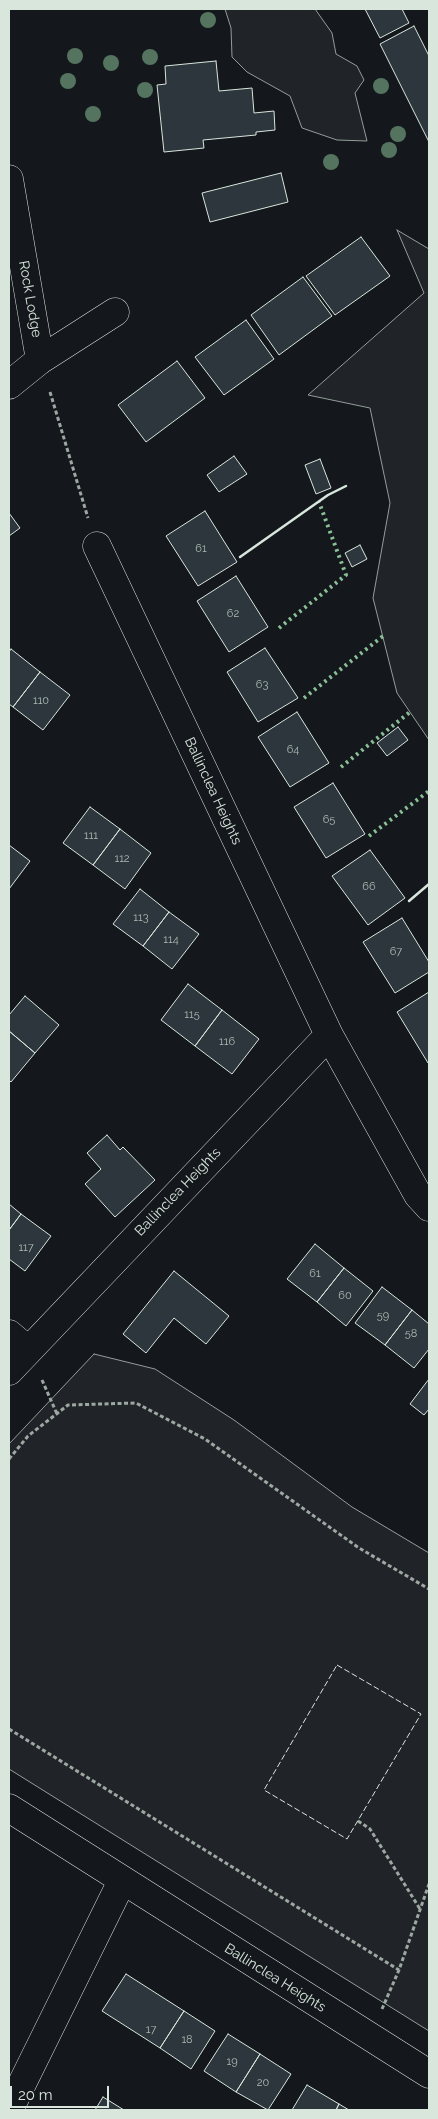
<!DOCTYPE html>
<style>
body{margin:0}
#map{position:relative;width:438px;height:2119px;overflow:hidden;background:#14181c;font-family:Raleway,sans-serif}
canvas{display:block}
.frame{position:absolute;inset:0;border:10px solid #d8e6dc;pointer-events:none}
.scale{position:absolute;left:10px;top:2086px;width:99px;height:22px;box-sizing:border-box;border:2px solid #d8e6dc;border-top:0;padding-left:6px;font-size:15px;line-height:18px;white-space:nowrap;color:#d8e6dc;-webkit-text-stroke:4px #14181c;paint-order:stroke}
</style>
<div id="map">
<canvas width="438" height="2119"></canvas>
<div class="frame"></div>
<div class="scale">20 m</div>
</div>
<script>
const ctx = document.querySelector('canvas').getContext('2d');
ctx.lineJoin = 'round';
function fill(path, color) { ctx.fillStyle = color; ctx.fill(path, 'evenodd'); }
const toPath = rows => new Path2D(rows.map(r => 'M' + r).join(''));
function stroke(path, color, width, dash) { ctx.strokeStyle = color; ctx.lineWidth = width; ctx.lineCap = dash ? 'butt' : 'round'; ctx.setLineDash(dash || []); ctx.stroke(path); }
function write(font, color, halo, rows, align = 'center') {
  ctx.font = font + ' Raleway,sans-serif'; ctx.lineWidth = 4; ctx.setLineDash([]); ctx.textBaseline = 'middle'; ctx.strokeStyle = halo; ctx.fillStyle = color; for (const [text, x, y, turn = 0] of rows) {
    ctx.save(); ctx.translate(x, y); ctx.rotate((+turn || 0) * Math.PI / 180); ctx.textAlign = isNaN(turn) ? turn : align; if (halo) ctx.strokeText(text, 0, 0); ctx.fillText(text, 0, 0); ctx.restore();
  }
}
const green = toPath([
 [225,9,315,9,332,33,336,54,357,66,364,80,355,93,367,141,337,140,302,128,290,96,247,72,232,57,231,28,225,9],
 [397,230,429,249,429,740,397,693,373,598,390,503,370,408,308,395,424,293,397,230],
 [94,1354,155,1369,234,1420,352,1507,429,1553,429,2031,9,1769,9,1444,94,1354]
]);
fill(green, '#202428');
stroke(green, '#939e99', 1);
const building = toPath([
 [365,9,402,9,409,23,380,38,365,9],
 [414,26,429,56,429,142,380,44,414,26],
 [216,61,219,91,252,88,254,113,274,111,275,130,256,132,256,135,203,140,204,148,164,152,157,85,166,84,165,66,216,61],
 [281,173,288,202,210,222,202,193,281,173],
 [361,237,390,276,335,315,306,276,361,237],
 [303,277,332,316,279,355,251,315,303,277],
 [246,320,274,359,224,395,195,357,246,320],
 [177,361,205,398,146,442,118,405,177,361],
 [234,456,247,474,219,492,207,475,234,456],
 [320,459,331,488,316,494,305,465,320,459],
 [205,511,237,562,198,586,166,536,205,511],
 [9,513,20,528,9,536,9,513],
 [360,545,367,559,352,567,345,553,360,545],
 [236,576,268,627,229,652,197,601,236,576],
 [265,648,298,698,258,722,227,672,265,648],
 [11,649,40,672,13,707,9,704,9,652,11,649],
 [40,672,70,695,43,730,13,707,40,672],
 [297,712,329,763,290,787,258,737,297,712],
 [398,727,408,740,387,756,377,743,398,727],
 [333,783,365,834,326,858,294,807,333,783],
 [90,807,120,829,93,865,63,843,90,807],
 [120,829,151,853,125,889,93,865,120,829],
 [9,845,30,861,9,889,9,845],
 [370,850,405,898,368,925,332,876,370,850],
 [140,889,169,912,143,946,113,924,140,889],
 [169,912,199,934,172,969,143,946,169,912],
 [402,918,429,962,429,972,395,993,363,942,402,918],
 [188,984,222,1010,195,1046,161,1020,188,984],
 [429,992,429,1062,428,1063,397,1012,429,992],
 [25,996,59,1025,35,1053,9,1031,9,1015,25,996],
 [222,1010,259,1039,232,1074,195,1046,222,1010],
 [9,1031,35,1053,11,1082,9,1080,9,1031],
 [107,1135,120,1150,123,1147,155,1180,115,1217,85,1184,101,1169,87,1153,107,1135],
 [9,1204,21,1214,9,1230,9,1204],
 [21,1214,51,1236,25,1271,9,1259,9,1230,21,1214],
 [315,1244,344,1268,317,1302,287,1279,315,1244],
 [344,1268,373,1291,346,1326,317,1302,344,1268],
 [174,1271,229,1316,206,1344,174,1318,146,1353,123,1334,174,1271],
 [382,1287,412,1310,385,1345,355,1323,382,1287],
 [412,1310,429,1324,429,1349,414,1368,385,1345,412,1310],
 [429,1379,429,1409,424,1415,410,1404,429,1379],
 [126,1974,184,2011,160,2048,102,2011,126,1974],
 [184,2011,215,2031,191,2069,160,2048,184,2011],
 [228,2034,260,2054,236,2092,204,2071,228,2034],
 [260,2054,291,2074,268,2110,236,2092,260,2054],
 [307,2085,339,2104,336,2110,292,2110,307,2085],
 [103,2097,124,2110,95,2110,103,2097],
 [339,2104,349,2110,336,2110,339,2104]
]);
fill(building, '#2c363c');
stroke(building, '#d8e6dc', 1);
const street = toPath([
 [9,179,40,360],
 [9,385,40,360,115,312],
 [97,546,329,1035,418,1195,429,1207],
 [9,1334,28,1350],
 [9,1371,329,1035],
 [9,1808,429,2074],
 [9,2110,122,1881]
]);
stroke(street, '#d8e6dc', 29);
stroke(toPath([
 [50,392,88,518],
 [42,1380,57,1414],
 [9,1459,28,1436,68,1405,136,1403,205,1439,359,1548,429,1589],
 [9,1729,399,1970],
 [358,1821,370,1829,420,1909],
 [382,2009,399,1970,429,1884]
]), '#9da8a2', 3, [4, 2.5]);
stroke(street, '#14181c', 28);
stroke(toPath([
 [279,628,346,575,319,502],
 [304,698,383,636],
 [341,767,410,712],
 [369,836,429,791]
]), '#8ac095', 4, [2.5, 4]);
stroke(toPath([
 [337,1665,421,1714,347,1839,264,1790,337,1665]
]), '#d8e6dc', 1, [6, 2.5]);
stroke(toPath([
 [240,557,328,495,346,486],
 [409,901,429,884]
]), '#d8e6dc', 2.5);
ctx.fillStyle = '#55745f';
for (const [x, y] of [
 [208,20],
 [75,56],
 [150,57],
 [111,63],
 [68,81],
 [381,86],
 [145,90],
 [93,114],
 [398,134],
 [389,150],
 [331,162]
]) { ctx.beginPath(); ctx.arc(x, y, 8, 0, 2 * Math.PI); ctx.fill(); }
write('11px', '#adbab4', null, [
 ["61",201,549],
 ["62",233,614],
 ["63",262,685],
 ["110",41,701],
 ["64",293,750],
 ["65",329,820],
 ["111",91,836],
 ["112",122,859],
 ["66",369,887],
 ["113",141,918],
 ["114",171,940],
 ["67",396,952],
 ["115",192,1015],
 ["116",227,1042],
 ["117",26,1248],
 ["61",315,1274],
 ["60",345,1296],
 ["59",383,1316],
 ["58",411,1334],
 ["17",151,2030],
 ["18",187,2040],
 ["19",232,2062],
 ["20",263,2083]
]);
write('14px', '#d8e6dc', '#14181c', [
 ["Rock Lodge",30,299,80],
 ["Ballinclea Heights",213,791,65],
 ["Ballinclea Heights",178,1192,-46],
 ["Ballinclea Heights",275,1978,32]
]);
</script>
